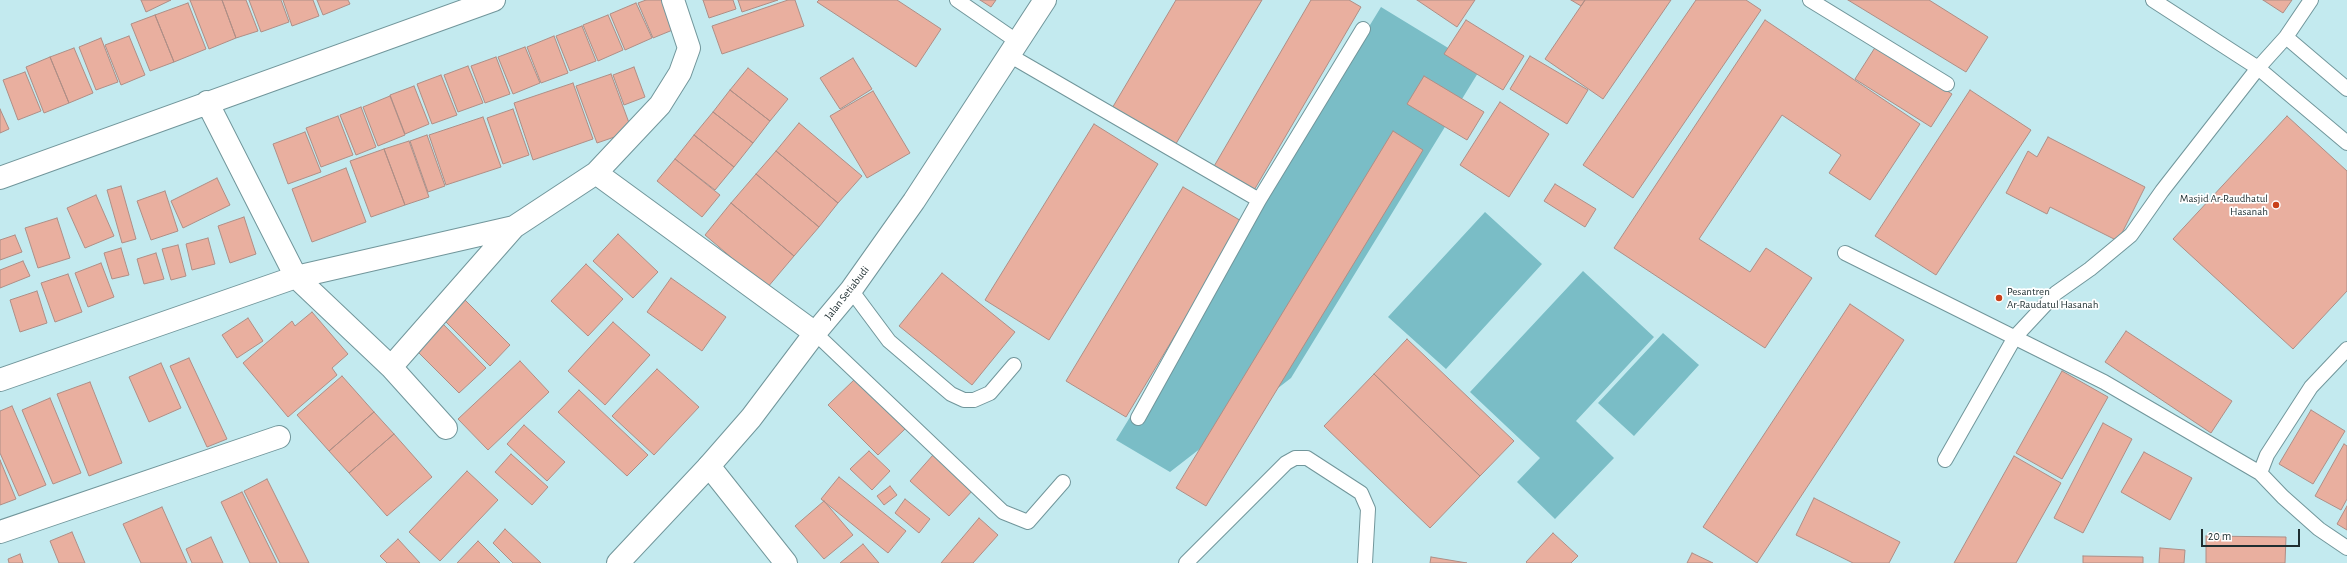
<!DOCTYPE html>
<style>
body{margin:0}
#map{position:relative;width:2347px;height:563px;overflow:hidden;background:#c3eaef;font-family:"Alegreya Sans",sans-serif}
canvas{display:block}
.scale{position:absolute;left:2201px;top:529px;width:99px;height:18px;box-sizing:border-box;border:2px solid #1e2e30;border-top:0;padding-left:5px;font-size:12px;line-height:14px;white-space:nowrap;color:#1e2e30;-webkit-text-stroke:3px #fff;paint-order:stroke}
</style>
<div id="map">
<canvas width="2347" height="563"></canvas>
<div class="scale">20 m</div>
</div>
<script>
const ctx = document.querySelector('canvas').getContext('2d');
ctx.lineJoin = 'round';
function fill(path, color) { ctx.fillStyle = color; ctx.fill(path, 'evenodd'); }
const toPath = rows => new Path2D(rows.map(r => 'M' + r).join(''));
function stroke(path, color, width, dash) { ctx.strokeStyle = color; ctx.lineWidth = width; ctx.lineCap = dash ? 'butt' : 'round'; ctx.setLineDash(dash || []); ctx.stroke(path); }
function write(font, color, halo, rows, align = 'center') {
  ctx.font = font + ' "Alegreya Sans",sans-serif'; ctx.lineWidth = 3.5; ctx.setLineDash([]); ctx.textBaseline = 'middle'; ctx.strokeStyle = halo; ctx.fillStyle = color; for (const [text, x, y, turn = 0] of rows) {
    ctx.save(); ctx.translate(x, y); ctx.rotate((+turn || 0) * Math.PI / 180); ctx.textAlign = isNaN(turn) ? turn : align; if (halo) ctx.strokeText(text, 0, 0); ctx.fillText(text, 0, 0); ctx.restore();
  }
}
fill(toPath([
 [1381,7,1481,68,1291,378,1170,472,1116,440],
 [1485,212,1542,264,1446,369,1388,317],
 [1583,271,1654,337,1576,421,1614,458,1555,519,1517,482,1540,458,1470,392],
 [1663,333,1699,365,1634,436,1598,403]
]), '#7abdc6');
const building = toPath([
 [141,0,171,0,146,12,141,0],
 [190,0,222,0,236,38,209,49,190,0],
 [222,0,246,0,258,31,236,38,222,0],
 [249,0,281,0,289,22,261,32,249,0],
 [283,0,313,0,319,16,292,26,283,0],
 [317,0,348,0,350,4,323,15,317,0],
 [646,0,668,0,680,27,653,38,638,3,646,0],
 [703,0,733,0,736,9,709,18,703,0],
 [738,0,778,0,742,12,738,0],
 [788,0,795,0,804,26,722,54,712,26,788,0],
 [819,0,897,0,941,29,916,67,817,2,819,0],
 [980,0,996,0,991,7,980,0],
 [1176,0,1262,0,1174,147,1111,110,1176,0],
 [1311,0,1349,0,1361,7,1253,192,1213,168,1311,0],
 [1417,0,1475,0,1457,27,1417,0],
 [1571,0,1585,0,1581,6,1571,0],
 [1585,0,1671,0,1603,99,1545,59,1585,0],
 [1696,0,1746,0,1761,10,1633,198,1583,165,1696,0],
 [1848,0,1929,0,1988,37,1966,72,1848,0],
 [2263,0,2292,0,2283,13,2263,0],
 [188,3,206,49,174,62,155,15,188,3],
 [636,3,652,38,625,50,610,14,636,3],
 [155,15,174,62,150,71,131,24,155,15],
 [608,15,623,50,598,61,583,25,608,15],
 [1466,20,1524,56,1503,90,1444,54,1466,20],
 [1765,20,1920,124,1870,200,1829,173,1841,155,1782,115,1699,239,1750,272,1766,248,1812,278,1765,348,1614,248,1765,20],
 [582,26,596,61,570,71,556,36,582,26],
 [129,36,145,75,121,85,105,45,129,36],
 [554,36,568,73,541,83,527,47,554,36],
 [101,38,118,82,96,90,79,47,101,38],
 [1876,46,1952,94,1931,127,1855,79,1876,46],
 [525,47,540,83,513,94,498,57,525,47],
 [74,48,93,93,69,103,50,57,74,48],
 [1530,56,1588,90,1567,124,1510,89,1530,56],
 [50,57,69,103,44,113,26,67,50,57],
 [496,57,510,94,485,103,471,66,496,57],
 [853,58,872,89,840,109,820,78,853,58],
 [468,66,483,103,458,112,444,75,468,66],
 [634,67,645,97,624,105,613,75,634,67],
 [748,68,788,99,770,121,730,90,748,68],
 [25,72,41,111,18,120,3,80,25,72],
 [611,74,632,131,597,143,576,86,611,74],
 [441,75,457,115,432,124,417,84,441,75],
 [1424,76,1484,112,1467,140,1407,104,1424,76],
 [573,83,593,139,533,160,514,103,573,83],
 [414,86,429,124,405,134,390,95,414,86],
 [730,90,770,121,753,143,713,112,730,90],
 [1970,90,2031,130,1936,275,1875,236,1970,90],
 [873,91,910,153,867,178,830,116,873,91],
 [390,96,405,135,378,146,363,107,390,96],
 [1500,102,1549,134,1509,197,1460,165,1500,102],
 [361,107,376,147,356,155,340,115,361,107],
 [0,109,9,129,0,133,0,109],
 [513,109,529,155,503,164,487,118,513,109],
 [713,112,753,143,734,167,694,135,713,112],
 [338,116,353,155,321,167,306,128,338,116],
 [2287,116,2347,171,2347,291,2293,349,2173,239,2287,116],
 [483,117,501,167,446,185,429,135,483,117],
 [799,123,862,176,838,203,776,151,799,123],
 [1094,124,1158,164,1049,340,985,300,1094,124],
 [1393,131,1423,150,1206,506,1176,488,1393,131],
 [305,132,321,172,288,184,273,144,305,132],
 [427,135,445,186,428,192,410,141,427,135],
 [694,135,734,167,715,190,675,159,694,135],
 [2048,137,2145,187,2118,241,2050,207,2047,214,2006,193,2028,151,2037,157,2048,137],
 [409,141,429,197,405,205,384,149,409,141],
 [384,149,405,205,371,217,350,161,384,149],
 [776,151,838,203,819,227,756,174,776,151],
 [675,159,720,195,702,217,657,181,675,159],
 [346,168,366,222,312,242,292,189,346,168],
 [756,174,819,227,794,256,731,203,756,174],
 [217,178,230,205,183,228,171,201,217,178],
 [1555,184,1596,209,1585,227,1544,201,1555,184],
 [121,186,136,239,122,243,107,190,121,186],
 [1183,187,1243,222,1126,417,1066,381,1183,187],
 [165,191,178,231,151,240,137,201,165,191],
 [96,195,114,236,85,248,67,208,96,195],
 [731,203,794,256,767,288,705,235,731,203],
 [244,217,256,254,230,263,218,226,244,217],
 [57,218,70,258,38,268,25,228,57,218],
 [618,234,658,272,633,298,593,261,618,234],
 [15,235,22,252,0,260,0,240,15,235],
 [208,238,215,264,192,270,186,244,208,238],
 [178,245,186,276,171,280,162,249,178,245],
 [121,248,129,275,112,279,104,253,121,248],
 [156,253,164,279,144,284,137,259,156,253],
 [23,261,30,276,0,288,0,270,23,261],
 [101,263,114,297,88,307,75,273,101,263],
 [586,264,623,299,588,336,551,301,586,264],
 [942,273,1015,332,972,385,899,326,942,273],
 [68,274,82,312,55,322,41,283,68,274],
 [671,278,726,317,702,351,647,312,671,278],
 [37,291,47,323,20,332,10,300,37,291],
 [463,298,510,345,490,366,442,318,463,298],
 [1850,304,1904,340,1757,563,1703,527,1850,304],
 [312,312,348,354,332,368,337,375,288,417,243,363,292,321,295,326,312,312],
 [248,318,263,341,237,358,222,335,248,318],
 [613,322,650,355,605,405,568,371,613,322],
 [442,323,486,368,459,393,415,349,442,323],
 [2126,331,2232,401,2211,433,2105,362,2126,331],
 [1407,339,1514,441,1480,476,1374,374,1407,339],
 [189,358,227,439,207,447,170,366,189,358],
 [520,361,549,392,488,450,458,419,520,361],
 [161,363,181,408,149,422,129,377,161,363],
 [657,369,699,407,654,455,612,416,657,369],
 [2062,371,2108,397,2062,479,2016,453,2062,371],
 [1374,374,1480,476,1430,528,1324,426,1374,374],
 [342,376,374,412,329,451,297,415,342,376],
 [855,379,905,429,878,455,828,405,855,379],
 [90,382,122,463,89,476,57,394,90,382],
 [579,390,648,455,627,476,558,412,579,390],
 [50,398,81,473,53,484,22,410,50,398],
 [12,406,46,485,19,496,0,453,0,411,12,406],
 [2311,410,2345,431,2313,484,2279,464,2311,410],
 [374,412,394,434,349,473,329,451,374,412],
 [2103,423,2132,439,2083,533,2054,518,2103,423],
 [524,425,565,462,547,481,507,444,524,425],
 [394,434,432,477,387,516,349,473,394,434],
 [2344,444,2347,446,2347,499,2341,510,2315,496,2344,444],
 [869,451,890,471,872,490,850,469,869,451],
 [2144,452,2192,478,2170,520,2121,492,2144,452],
 [511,454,548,487,532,505,495,472,511,454],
 [933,455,973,490,949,516,910,481,933,455],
 [2014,456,2061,483,2016,563,1954,563,2014,456],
 [0,460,16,499,0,505,0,460],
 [467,471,498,500,440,561,409,532,467,471],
 [839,477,906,531,888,553,821,499,839,477],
 [267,479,309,563,280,563,244,491,267,479],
 [890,486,897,495,884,505,877,496,890,486],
 [242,492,277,563,250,563,221,502,242,492],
 [1814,498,1900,542,1889,563,1853,563,1796,535,1814,498],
 [905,499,930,519,919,533,895,513,905,499],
 [824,501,853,535,824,559,795,526,824,501],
 [2347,506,2347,530,2337,524,2347,506],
 [162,507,187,563,141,563,123,524,162,507],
 [979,518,998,535,973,563,941,563,979,518],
 [505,529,541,563,513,563,493,543,505,529],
 [72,532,85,563,59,563,50,541,72,532],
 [1553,533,1578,556,1571,563,1527,563,1526,562,1553,533],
 [2206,536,2286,537,2285,563,2206,563,2206,536],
 [211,537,223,563,192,563,186,549,211,537],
 [398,539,420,563,387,563,380,556,398,539],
 [478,541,500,563,457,563,478,541],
 [863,544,879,563,840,563,863,544],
 [2160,548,2185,550,2184,563,2159,563,2160,548],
 [1692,553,1713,563,1687,563,1692,553],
 [20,554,23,563,9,563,8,559,20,554],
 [2083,556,2143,557,2143,563,2083,563,2083,556],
 [1431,557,1467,563,1430,563,1431,557]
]);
fill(building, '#e9af9f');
stroke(building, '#ae8e86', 1);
const lane = toPath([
 [957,0,1018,42],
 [1810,0,1947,84],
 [2153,0,2258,68,2347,143],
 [2286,37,2347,89],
 [1009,55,1259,200],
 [1845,253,2104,382,2260,473,2283,497,2319,529,2347,548],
 [851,290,889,341,951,394,964,400,974,400,990,393,1014,365],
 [815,333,1003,512,1028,522,1063,482],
 [1138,418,1259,200,1363,29],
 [1945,460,2015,337,2056,293,2090,269,2131,235,2162,191,2258,68,2286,37,2311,0],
 [2260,473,2267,455,2311,387,2347,349],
 [1186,563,1286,463,1295,458,1307,458,1361,493,1368,509,1365,563]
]);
const street = toPath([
 [207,102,296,277,391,367,446,428],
 [596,173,815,333],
 [0,178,494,0],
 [391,367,514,227],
 [0,380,296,277,514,227,596,173,660,105,680,73,689,48,673,0],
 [709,466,786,563],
 [0,532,279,437]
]);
const primary = toPath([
 [618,563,709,466,751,418,815,333,851,290,914,201,1045,0]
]);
stroke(lane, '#71969b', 16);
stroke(street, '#71969b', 24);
stroke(primary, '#71969b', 24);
stroke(lane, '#fff', 14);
stroke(street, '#fff', 22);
stroke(primary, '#fff', 22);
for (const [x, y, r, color] of [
 [2276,205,4,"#c94019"],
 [1999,298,4,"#c94019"]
]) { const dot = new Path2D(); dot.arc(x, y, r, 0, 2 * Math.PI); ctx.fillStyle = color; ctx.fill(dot); stroke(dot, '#fff', 1.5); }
write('11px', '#1e2e30', '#fff', [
 ["Masjid Ar-Raudhatul",2268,199],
 ["Hasanah",2268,212],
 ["Pesantren",2007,292,"left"],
 ["Ar-Raudatul Hasanah",2007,305,"left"]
], 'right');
write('11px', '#1e2e30', '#fff', [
 ["Jalan Setiabudi",847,293,-52]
]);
</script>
